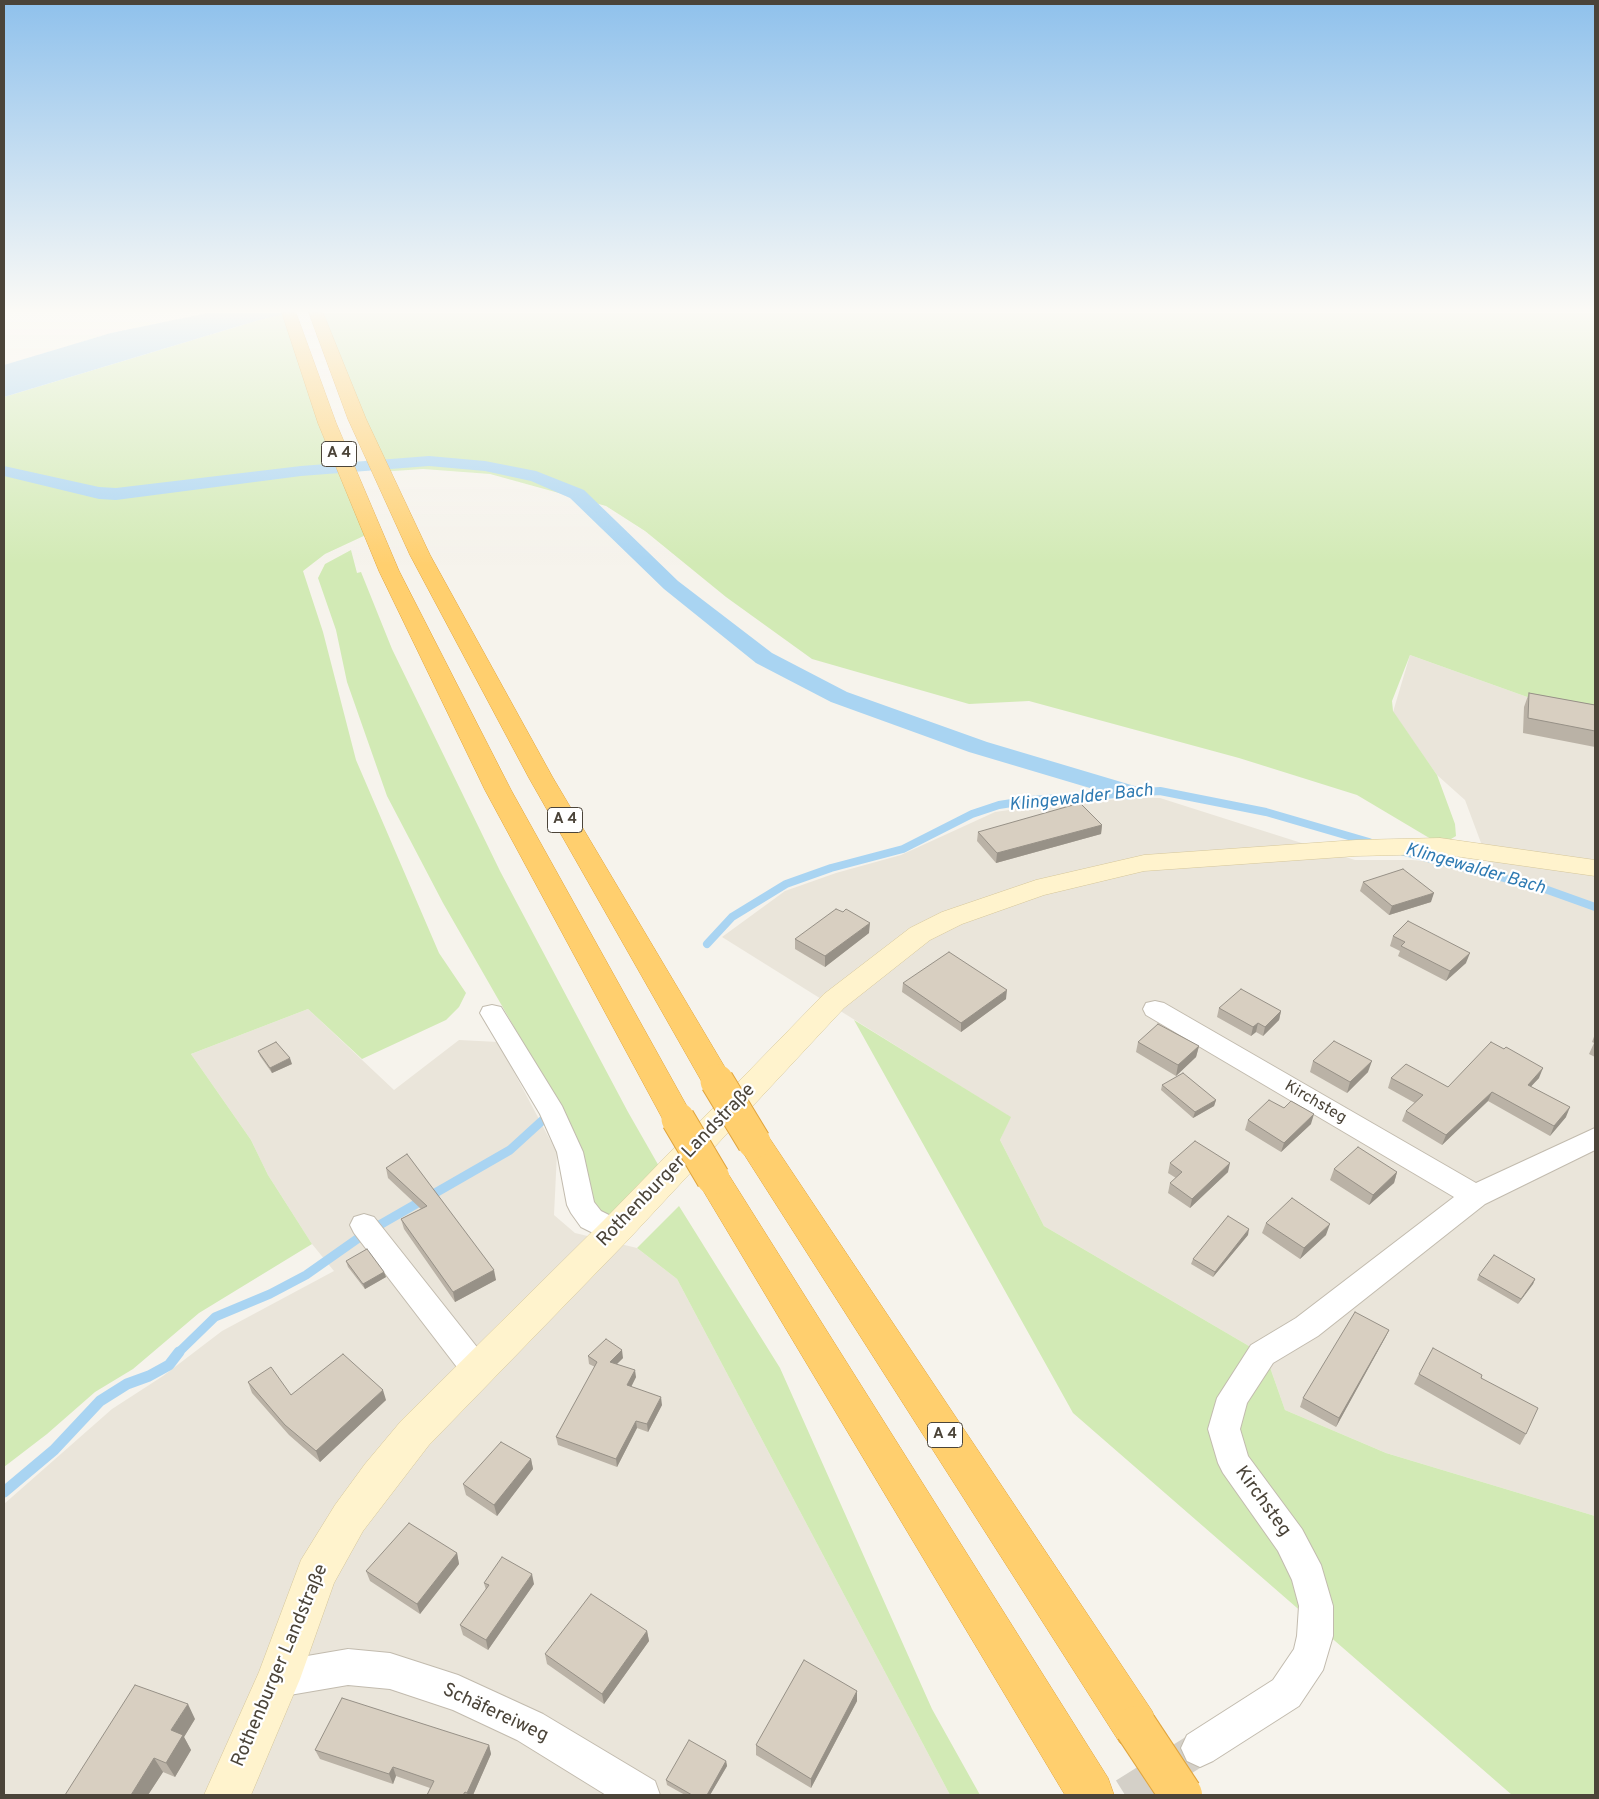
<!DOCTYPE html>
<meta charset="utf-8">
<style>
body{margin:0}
#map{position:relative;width:1599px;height:1799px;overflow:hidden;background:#f6f3ec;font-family:Overpass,sans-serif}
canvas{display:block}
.frame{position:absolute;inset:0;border:5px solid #4b4439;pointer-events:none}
</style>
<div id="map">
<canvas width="1599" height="1799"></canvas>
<div class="frame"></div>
</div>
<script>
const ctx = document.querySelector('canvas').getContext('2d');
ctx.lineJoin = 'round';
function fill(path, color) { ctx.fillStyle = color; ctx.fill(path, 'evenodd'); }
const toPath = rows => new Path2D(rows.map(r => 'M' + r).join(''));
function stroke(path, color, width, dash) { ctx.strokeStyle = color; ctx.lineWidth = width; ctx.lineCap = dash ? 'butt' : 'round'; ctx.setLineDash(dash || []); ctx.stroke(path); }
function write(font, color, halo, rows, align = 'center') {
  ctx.font = font + ' Overpass,sans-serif'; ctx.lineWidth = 4.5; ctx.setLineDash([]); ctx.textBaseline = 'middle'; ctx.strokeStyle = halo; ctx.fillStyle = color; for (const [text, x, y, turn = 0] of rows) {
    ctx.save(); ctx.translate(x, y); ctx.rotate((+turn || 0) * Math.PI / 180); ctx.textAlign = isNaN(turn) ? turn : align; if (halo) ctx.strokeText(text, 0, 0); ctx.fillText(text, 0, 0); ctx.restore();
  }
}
fill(toPath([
 [1410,655,1530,698,1595,710,1595,1516,1386,1453,1285,1410,1266,1356,1044,1226,1000,1140,1010,1117,722,937,785,891,836,873,901,855,995,812,1037,806,1133,798,1160,798,1355,860,1412,860,1490,867,1465,800,1437,775,1393,712],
 [308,1009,394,1090,459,1040,498,1042,557,1153,554,1215,575,1233,637,1248,677,1279,950,1795,4,1795,4,1504,112,1409,163,1376,222,1331,334,1271,312,1244,268,1175,251,1140,191,1054]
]), '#eae5da');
fill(toPath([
 [288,313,368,534,325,554,303,571,323,632,356,760,439,953,466,993,459,1007,446,1020,362,1059,308,1009,191,1054,251,1140,268,1175,312,1244,199,1313,133,1369,95,1392,47,1434,4,1467,4,397,259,320],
 [318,313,1595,313,1595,710,1530,698,1410,655,1392,701,1393,711,1437,775,1455,824,1456,836,1451,839,1431,839,1357,795,1239,758,1029,701,969,704,812,659,726,597,645,531,606,506,490,474,423,469,380,472],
 [351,550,357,573,361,572,392,649,500,871,628,1112,660,1168,612,1217,596,1211,576,1135,443,903,387,796,347,682,336,630,318,578,325,564],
 [854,1020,1011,1117,1000,1140,1044,1226,1266,1356,1285,1410,1386,1453,1595,1516,1595,1795,1512,1795,1073,1413],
 [679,1206,780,1368,932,1709,980,1795,950,1795,677,1279,637,1248]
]), '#d2eab5');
fill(toPath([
 [208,313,290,313,259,320,4,397,4,365,111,333]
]), '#a9d4f2');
stroke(toPath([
 [1404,852,1542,888,1595,907],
 [707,944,732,917,786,884,831,868,903,849,972,814,999,805,1031,800,1160,791,1266,812,1369,842]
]), '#a9d4f2', 8);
stroke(toPath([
 [376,1227,510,1150,544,1119],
 [178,1353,215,1317,270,1294,306,1275,360,1237]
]), '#a9d4f2', 9);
stroke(toPath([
 [4,1492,54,1450,100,1401,127,1384,149,1376,169,1365,179,1352]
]), '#a9d4f2', 11);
fill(toPath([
 [429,456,485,461,536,471,584,490,678,581,772,653,847,692,987,742,1138,787,1142,792,1138,797,1129,800,1120,797,969,752,831,702,756,663,664,589,570,498,531,481,485,471,429,466,301,476,116,500,99,499,4,476,4,466,99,487,116,488,301,466,429,456]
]), '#a9d4f2');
stroke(toPath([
 [1125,1795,1200,1748]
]), '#d4d0c8', 34, [34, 17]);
const street = toPath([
 [1155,1001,1164,1003,1476,1183,1595,1128,1595,1150,1485,1204,1318,1336,1273,1363,1247,1403,1240,1429,1248,1456,1302,1529,1321,1565,1333,1606,1333,1636,1323,1670,1299,1706,1213,1761,1200,1767,1187,1761,1181,1748,1187,1735,1273,1680,1294,1649,1297,1636,1299,1606,1292,1580,1278,1551,1223,1473,1218,1463,1208,1429,1217,1398,1251,1345,1296,1318,1454,1197,1146,1015,1143,1009,1146,1003,1155,1001],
 [492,1005,501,1007,562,1106,583,1152,594,1202,601,1211,625,1223,629,1231,625,1239,615,1242,605,1239,581,1227,571,1213,567,1205,557,1152,540,1114,480,1013,483,1007,492,1005],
 [364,1214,374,1217,488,1361,492,1370,488,1379,477,1383,466,1379,354,1233,350,1225,354,1217,364,1214],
 [348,1649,390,1653,458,1675,543,1714,655,1781,660,1795,606,1795,517,1740,453,1710,390,1689,348,1685,278,1697,265,1692,260,1679,265,1666,278,1661,348,1649]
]);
const secondary = toPath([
 [1440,838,1595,860,1595,876,1440,854,1356,856,1144,871,1044,895,962,924,930,940,844,1008,627,1241,429,1445,363,1531,334,1583,300,1679,251,1795,204,1795,259,1672,301,1560,335,1505,365,1464,401,1421,603,1221,824,994,910,928,942,912,1036,880,1144,855,1356,840,1440,838]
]);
const highway = toPath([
 [282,313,296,313,336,423,399,571,511,790,694,1119,689,1127,678,1131,667,1127,485,790,379,571,318,423,282,313],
 [309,313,323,313,366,419,430,555,553,778,733,1081,728,1089,717,1092,706,1089,529,778,410,555,348,419,309,313],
 [754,1130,766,1133,1152,1711,1159,1727,1152,1743,1136,1750,1120,1743,742,1151,738,1142,742,1133,754,1130],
 [713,1165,725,1169,1108,1778,1114,1795,1065,1795,701,1187,696,1178,701,1169,713,1165]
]);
stroke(street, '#c2bbae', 2);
stroke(secondary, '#d6c79b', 1);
stroke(highway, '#e0a43c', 1);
fill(street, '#fff');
fill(secondary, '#fff3cd');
fill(highway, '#ffcf6e');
const highwayBridgeFar1 = toPath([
 [717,1081,754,1142],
 [678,1119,713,1178]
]);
const highwayBridge = toPath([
 [1136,1727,1181,1795]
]);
stroke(highwayBridgeFar1, '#e0a43c', 35, []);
stroke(highwayBridge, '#e0a43c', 44, []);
stroke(highwayBridgeFar1, '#ffcf6e', 33);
stroke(highwayBridge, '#ffcf6e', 42);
fill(toPath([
 [1529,693,1595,705,1595,747,1523,733,1524,707],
 [1102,825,1101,834,996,863,977,841,978,832],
 [1363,882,1431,902,1389,915,1360,891],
 [869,933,825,967,795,949,795,939],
 [1393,936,1466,963,1446,981,1398,956,1400,951,1390,946],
 [903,983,1006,999,961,1032,902,992],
 [1219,1008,1281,1011,1279,1020,1263,1036,1256,1032,1251,1036,1217,1017],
 [1595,1034,1595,1057,1589,1054,1594,1043,1592,1042],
 [1138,1042,1199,1046,1196,1057,1176,1076,1136,1052],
 [258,1051,292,1064,272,1073,260,1056],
 [1313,1061,1368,1072,1347,1093,1310,1072],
 [1391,1078,1448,1087,1539,1078,1531,1086,1566,1117,1550,1136,1488,1101,1442,1145,1402,1121,1406,1111,1415,1103,1388,1088],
 [1162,1085,1216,1100,1214,1106,1193,1118,1161,1090],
 [1248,1120,1311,1124,1281,1152,1245,1130],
 [407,1154,496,1280,455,1302,404,1229,401,1219,421,1209,388,1178,386,1168],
 [1170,1163,1228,1172,1190,1208,1168,1193,1170,1183,1176,1178,1168,1173],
 [1334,1169,1397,1172,1394,1183,1369,1205,1330,1180],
 [1266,1223,1326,1235,1300,1259,1262,1233],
 [1248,1235,1213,1277,1191,1264,1193,1259],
 [346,1261,384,1272,386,1277,365,1289,348,1267],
 [1479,1275,1535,1279,1533,1284,1518,1304,1477,1280],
 [1389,1330,1385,1338,1336,1427,1300,1407,1303,1398],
 [588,1356,623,1358,616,1364,636,1377,631,1387,662,1405,648,1432,637,1428,617,1467,558,1445,556,1437,595,1367,589,1364],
 [1419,1374,1481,1378,1526,1434,1520,1445,1414,1384],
 [248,1382,291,1395,386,1400,320,1462,289,1435,252,1393],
 [531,1459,533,1469,497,1516,466,1495,463,1484],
 [457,1553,459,1564,420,1614,370,1581,366,1571],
 [484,1583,534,1584,488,1650,463,1635,460,1625,486,1590],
 [647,1631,649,1641,604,1704,547,1664,545,1654],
 [857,1691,857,1701,811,1788,756,1755,756,1745],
 [195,1719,184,1737,191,1750,175,1777,163,1772,148,1795,65,1795],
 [489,1745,491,1754,473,1795,427,1795,430,1788,396,1776,393,1784,320,1759,315,1750],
 [726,1761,727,1766,710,1795,685,1795,667,1785,666,1780]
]), '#bab2a6');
fill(toPath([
 [1102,825,1101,834,996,863,997,853],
 [1434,893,1431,902,1389,915,1392,906],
 [870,923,869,933,825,967,825,956],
 [1470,953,1466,963,1446,981,1450,971],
 [1007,990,1006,999,961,1032,961,1023],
 [1281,1011,1279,1020,1263,1036,1265,1027],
 [1258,1023,1256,1032,1251,1036,1253,1027],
 [1199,1046,1196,1057,1176,1076,1178,1065],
 [290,1058,292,1064,272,1073,270,1068],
 [1372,1061,1368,1072,1347,1093,1350,1082],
 [1543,1068,1539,1078,1524,1094,1528,1085],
 [1492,1092,1488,1101,1442,1145,1446,1135],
 [1216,1100,1214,1106,1193,1118,1195,1112],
 [1570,1107,1566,1117,1550,1136,1554,1126],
 [1314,1114,1311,1124,1281,1152,1284,1143],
 [1230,1163,1228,1172,1190,1208,1192,1199],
 [1397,1172,1394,1183,1369,1205,1373,1195],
 [1330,1224,1326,1235,1300,1259,1304,1248],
 [1249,1229,1248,1235,1213,1277,1215,1272],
 [494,1270,496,1280,455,1302,453,1292],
 [384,1272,386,1277,365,1289,363,1284],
 [1535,1279,1533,1284,1518,1304,1521,1299],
 [1389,1330,1385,1338,1336,1427,1339,1418],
 [622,1350,623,1358,611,1370,610,1362],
 [635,1370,636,1377,628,1393,627,1385],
 [383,1390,386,1400,320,1462,316,1451],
 [661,1397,662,1405,648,1432,647,1424],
 [636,1421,637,1428,617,1467,616,1459],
 [531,1459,533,1469,497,1516,494,1505],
 [457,1553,459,1564,420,1614,417,1604],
 [532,1574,534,1584,488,1650,486,1640],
 [647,1631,649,1641,604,1704,602,1694],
 [857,1691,857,1701,811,1788,811,1779],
 [188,1704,195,1719,184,1737,191,1750,175,1777,166,1763,171,1730],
 [489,1745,491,1754,473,1795,468,1795,467,1793],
 [154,1758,163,1772,148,1795,131,1795],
 [726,1761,727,1766,710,1795,707,1795],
 [393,1767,396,1776,393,1784,389,1774]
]), '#979187');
const building = toPath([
 [1529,693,1595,705,1595,731,1528,718,1529,693],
 [1080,803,1102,825,997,853,978,832,1080,803],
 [1403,869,1434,893,1392,906,1363,882,1403,869],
 [836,909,843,912,846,909,870,923,825,956,795,939,836,909],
 [1408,921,1470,953,1450,971,1401,946,1405,942,1393,936,1408,921],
 [949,952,1007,990,961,1023,903,983,949,952],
 [1241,989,1281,1011,1265,1027,1258,1023,1253,1027,1219,1008,1241,989],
 [1158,1024,1199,1046,1178,1065,1138,1042,1158,1024],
 [1334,1041,1372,1061,1350,1082,1313,1061,1334,1041],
 [276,1042,290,1058,270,1068,258,1051,276,1042],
 [1491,1042,1504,1049,1506,1047,1543,1068,1528,1085,1570,1107,1554,1126,1492,1092,1446,1135,1406,1111,1423,1095,1391,1078,1406,1064,1448,1087,1491,1042],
 [1183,1073,1216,1100,1195,1112,1162,1085,1183,1073],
 [1269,1100,1284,1108,1291,1101,1314,1114,1284,1143,1248,1120,1269,1100],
 [1195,1141,1230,1163,1192,1199,1170,1183,1182,1172,1170,1163,1195,1141],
 [1358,1147,1397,1172,1373,1195,1334,1169,1358,1147],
 [407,1154,494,1270,453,1292,401,1219,427,1206,386,1168,407,1154],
 [1292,1198,1330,1224,1304,1248,1266,1223,1292,1198],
 [1228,1216,1249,1229,1215,1272,1193,1259,1228,1216],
 [367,1249,384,1272,363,1284,346,1261,367,1249],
 [1494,1255,1535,1279,1521,1299,1479,1275,1494,1255],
 [1355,1312,1389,1330,1339,1418,1303,1398,1355,1312],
 [606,1339,622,1350,610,1362,635,1370,627,1385,661,1397,647,1424,636,1421,616,1459,556,1437,597,1362,588,1356,606,1339],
 [1433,1348,1482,1375,1481,1378,1538,1408,1526,1434,1419,1374,1433,1348],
 [343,1354,383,1390,316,1451,285,1425,248,1382,271,1367,291,1395,343,1354],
 [501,1442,531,1459,494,1505,463,1484,501,1442],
 [409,1523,457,1553,417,1604,366,1571,409,1523],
 [502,1557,532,1574,486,1640,460,1625,489,1585,484,1583,502,1557],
 [591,1594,647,1631,602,1694,545,1654,591,1594],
 [804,1660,857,1691,811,1779,756,1745,804,1660],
 [135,1685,188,1704,171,1730,183,1735,166,1763,154,1758,131,1795,65,1795,135,1685],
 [342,1698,489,1745,467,1793,465,1792,463,1795,427,1795,434,1781,393,1767,389,1774,315,1750,342,1698],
 [689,1740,726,1761,707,1795,692,1795,666,1780,689,1740]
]);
fill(building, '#d8cfc1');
stroke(building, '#979187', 1);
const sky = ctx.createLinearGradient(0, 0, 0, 565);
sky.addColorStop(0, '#8fc1ec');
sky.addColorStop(0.55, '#fbfaf6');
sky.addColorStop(1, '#fbfaf600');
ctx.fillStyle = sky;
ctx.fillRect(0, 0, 1599, 565);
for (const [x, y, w] of [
 [339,454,35],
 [565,820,35],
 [945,1435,35]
]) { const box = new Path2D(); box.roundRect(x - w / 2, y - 12.5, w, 25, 4); ctx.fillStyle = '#fff'; ctx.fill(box); stroke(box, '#4b4439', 1); }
write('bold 15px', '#4b4439', null, [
 ["A 4",339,454],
 ["A 4",565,820],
 ["A 4",945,1435]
]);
write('16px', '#4b4439', '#fff', [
 ["Kirchsteg",1315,1103,30]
]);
write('italic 18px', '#2e7ab2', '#fff', [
 ["Klingewalder Bach",1081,799,-6],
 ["Klingewalder Bach",1475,870,16]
]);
write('19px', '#4b4439', '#fff', [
 ["Rothenburger Landstraße",677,1166,-46],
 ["Kirchsteg",1262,1502,54],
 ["Rothenburger Landstraße",281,1666,-67],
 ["Schäfereiweg",495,1714,25]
]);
</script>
